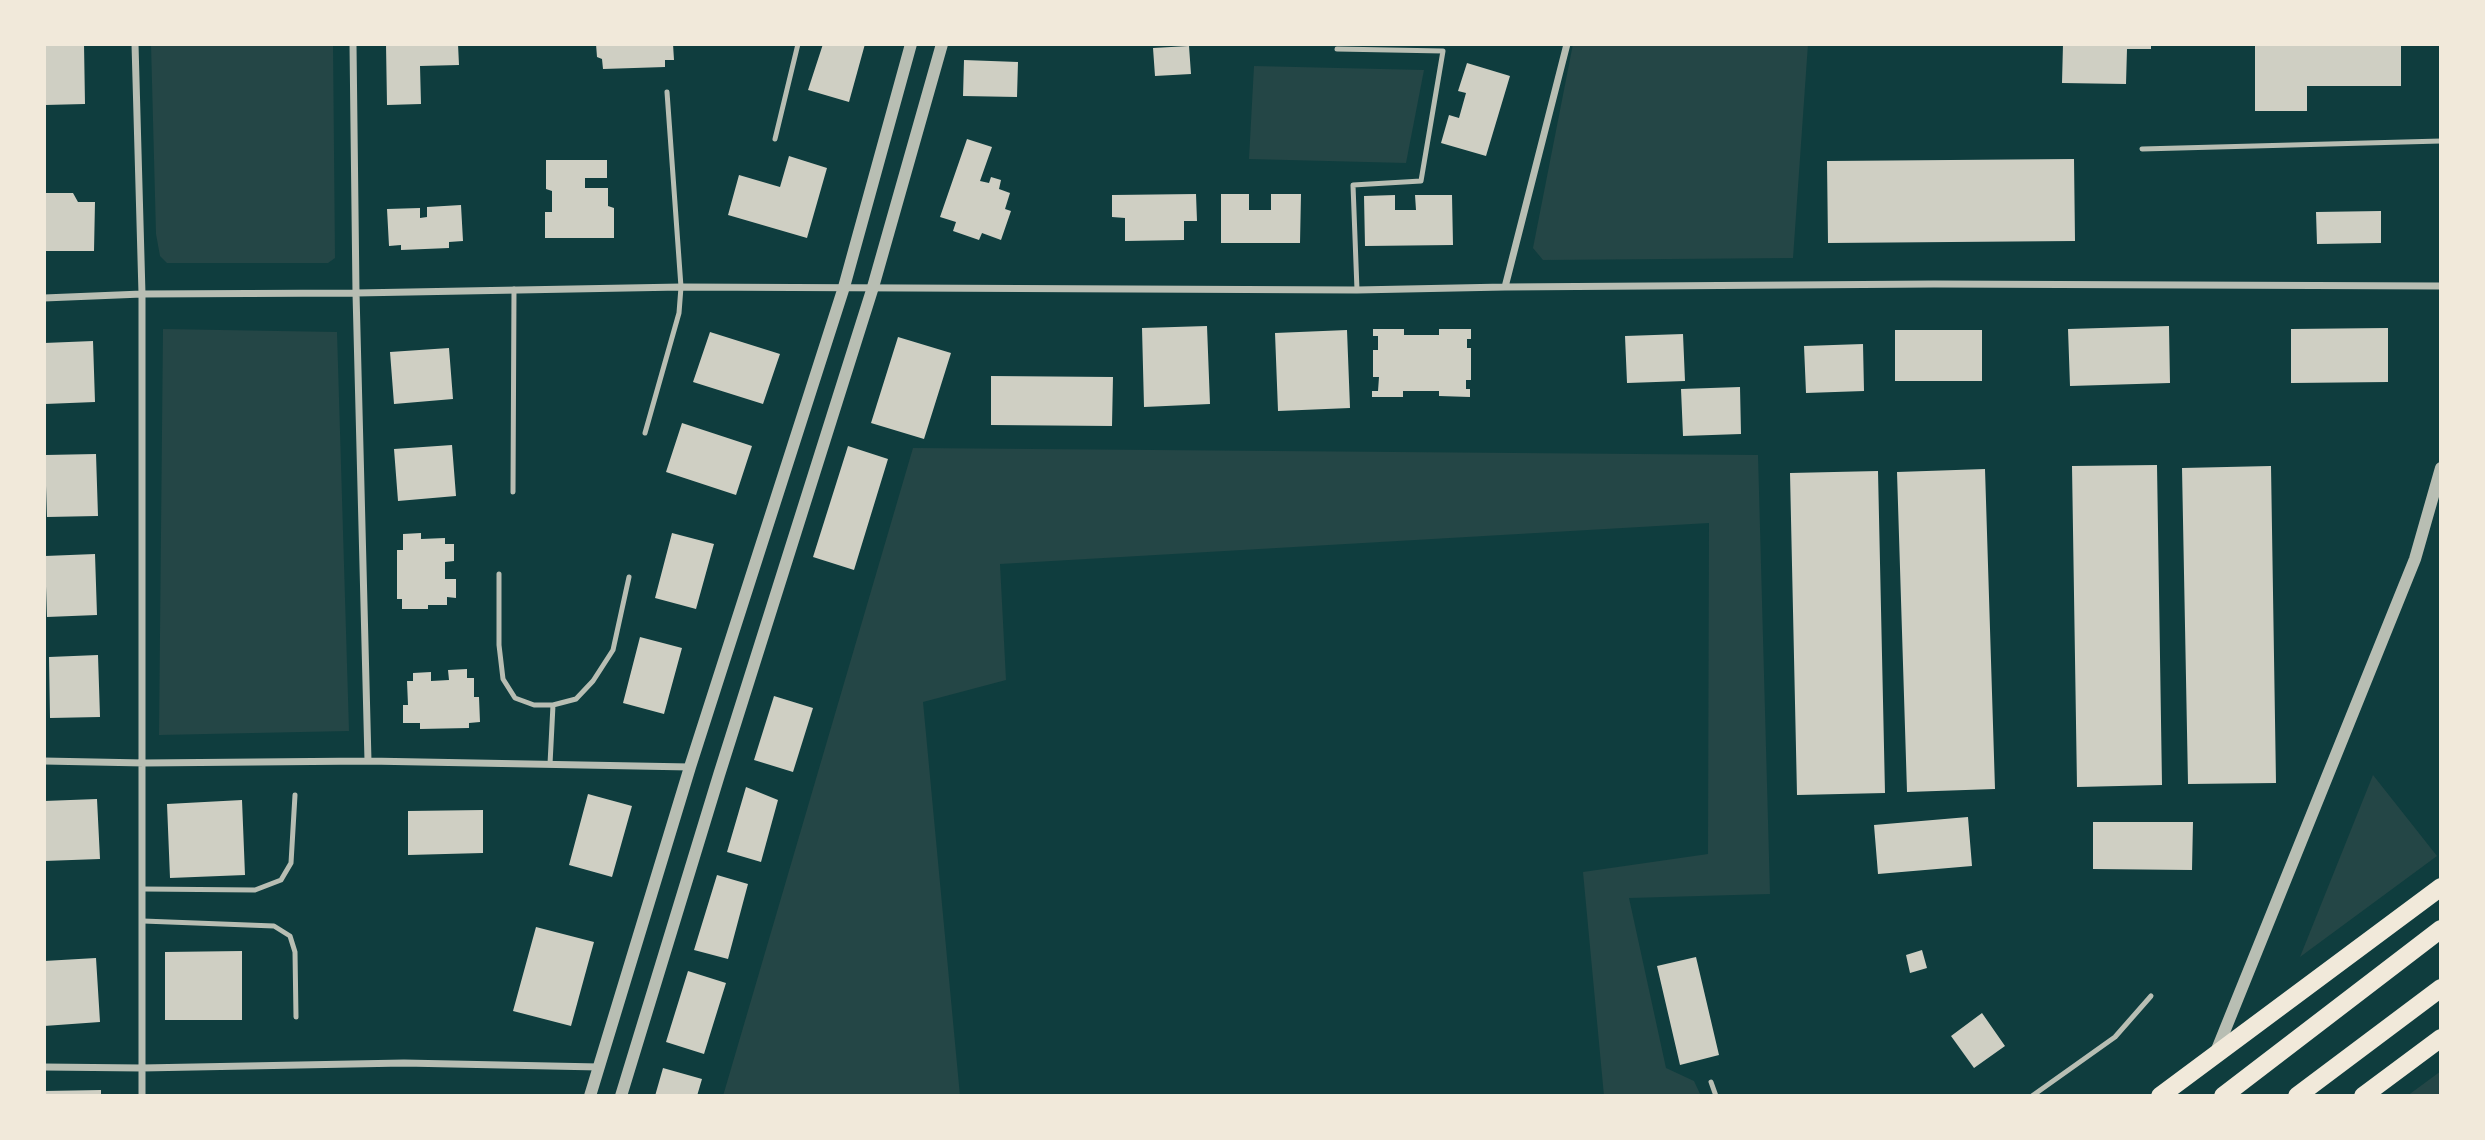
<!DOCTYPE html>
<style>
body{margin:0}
#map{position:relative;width:2485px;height:1140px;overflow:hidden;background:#0f3d3e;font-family:"DM Sans",sans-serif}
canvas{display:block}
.frame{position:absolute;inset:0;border:46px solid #f1e9da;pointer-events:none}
</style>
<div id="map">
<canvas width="2485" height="1140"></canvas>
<div class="frame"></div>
</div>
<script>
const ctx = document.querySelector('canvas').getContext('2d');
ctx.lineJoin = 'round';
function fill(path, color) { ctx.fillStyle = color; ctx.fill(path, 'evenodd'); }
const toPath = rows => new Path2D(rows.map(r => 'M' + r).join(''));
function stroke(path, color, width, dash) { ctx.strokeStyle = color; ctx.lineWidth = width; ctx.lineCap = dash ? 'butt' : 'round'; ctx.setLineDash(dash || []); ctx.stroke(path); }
fill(toPath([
 [151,44,333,44,335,258,328,263,167,263,160,256,156,234],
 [1573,44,1808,44,1793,258,1543,260,1533,248],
 [1254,66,1424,70,1406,163,1249,159],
 [163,329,337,332,349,731,159,735],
 [913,448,1758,455,1770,894,1629,898,1666,1068,1694,1081,1701,1096,1604,1096,1583,872,1708,854,1709,523,1000,564,1006,680,923,702,960,1096,723,1096],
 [2373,775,2437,856,2300,957],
 [2441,1071,2441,1096,2407,1096]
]), '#244646');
fill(toPath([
 [44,44,84,44,85,104,45,105],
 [386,44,458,44,459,65,420,66,421,104,387,105],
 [596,44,673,44,674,60,665,60,665,67,603,69,602,59,597,57],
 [823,44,865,44,849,102,808,90],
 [2063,44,2151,44,2151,49,2127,49,2126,84,2062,83],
 [2255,44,2401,44,2401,86,2307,86,2307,111,2255,111],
 [1189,46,1191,74,1155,76,1153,48],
 [964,60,1018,62,1017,97,963,96],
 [1467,63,1510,76,1486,156,1441,143,1449,115,1459,118,1466,93,1458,91],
 [967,139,992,147,980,181,989,183,991,177,1001,180,999,189,1010,193,1005,209,1011,211,1001,240,982,233,979,240,953,231,956,222,940,217],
 [789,156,827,168,807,238,728,215,739,175,780,187],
 [2074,159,2075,241,1828,243,1827,161],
 [546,160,607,160,607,178,585,178,585,188,608,188,608,206,614,208,614,238,545,238,545,212,552,212,552,191,546,189],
 [44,193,73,193,78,202,95,202,94,251,44,251],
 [1196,194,1197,221,1184,221,1184,240,1125,241,1125,218,1112,217,1112,195],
 [1221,194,1249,194,1249,210,1271,210,1271,194,1301,194,1300,243,1221,243],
 [1395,195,1395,210,1416,210,1415,195,1452,195,1453,245,1365,246,1364,196],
 [461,205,463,241,449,242,449,248,401,250,401,245,389,246,387,209,420,208,420,218,427,217,427,207],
 [2381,211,2381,243,2317,244,2316,212],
 [1207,326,1210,404,1144,407,1142,328],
 [2169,326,2170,383,2070,386,2068,329],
 [2388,328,2388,382,2291,383,2291,329],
 [1373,329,1404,329,1404,335,1439,335,1439,329,1471,329,1471,339,1467,339,1467,348,1471,348,1471,380,1466,380,1466,389,1470,389,1470,397,1439,396,1439,391,1403,391,1403,397,1372,397,1372,391,1378,391,1379,377,1373,377,1373,350,1378,350,1378,336,1373,336],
 [1347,330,1350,408,1278,411,1275,333],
 [1895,330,1982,330,1982,381,1895,381],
 [710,332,780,354,763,404,693,382],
 [1683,334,1685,381,1627,383,1625,336],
 [898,337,951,353,924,439,871,423],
 [93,341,95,402,45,404,44,343],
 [1863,344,1864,391,1806,393,1804,346],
 [449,348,453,399,394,404,390,352],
 [991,376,1113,377,1112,426,991,425],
 [1740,387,1741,434,1683,436,1681,389],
 [682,423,752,446,736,495,666,472],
 [452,445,456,496,398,501,394,449],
 [848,446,888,459,854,570,813,557],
 [96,454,98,516,47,517,45,455],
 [2157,465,2162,785,2077,787,2072,466],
 [2271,466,2276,783,2188,784,2182,468],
 [1985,469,1995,789,1907,792,1897,472],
 [1878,471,1885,793,1797,795,1790,473],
 [421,533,421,539,445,538,445,544,454,544,454,561,445,562,445,579,456,579,456,598,447,597,447,605,428,605,428,609,402,609,402,599,397,599,397,550,403,550,403,534],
 [672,533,714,544,696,609,655,598],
 [95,554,97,615,47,617,45,556],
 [640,637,682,648,664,714,623,703],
 [98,655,100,717,50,718,49,657],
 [467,669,467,678,474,678,474,697,479,697,480,722,469,723,469,728,420,729,420,723,403,723,403,705,408,705,407,681,413,681,413,673,431,672,431,681,449,680,448,670],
 [774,696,813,708,793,772,754,760],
 [746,787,778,800,761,862,727,852],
 [588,794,632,806,612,877,569,865],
 [97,799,100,859,44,861,44,801],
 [242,800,245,875,170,878,167,804],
 [483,810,483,853,408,855,408,811],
 [1968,817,1972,866,1878,874,1874,825],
 [2093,822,2193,822,2192,870,2093,869],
 [717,875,748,884,728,959,694,950],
 [536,927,594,942,571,1026,513,1011],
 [1922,950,1927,968,1910,973,1906,955],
 [242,951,242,1020,165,1020,165,952],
 [1696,957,1719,1055,1680,1065,1657,966],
 [96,958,100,1022,44,1026,44,961],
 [688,971,726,983,704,1054,666,1042],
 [1982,1013,2005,1046,1974,1068,1951,1036],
 [663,1068,702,1079,697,1096,655,1096],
 [101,1090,101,1096,44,1096,44,1091]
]), '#cfcfc3');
stroke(toPath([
 [1337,49,1443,51,1421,181,1353,185,1357,290],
 [775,139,798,44],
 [2142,149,2441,141],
 [645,433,679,313,681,287,667,92],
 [513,492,514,289],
 [499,574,499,645,503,679,515,698,534,705,553,705,576,699,593,681,613,650,629,577],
 [550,764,553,705],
 [143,889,255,890,281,880,291,863,295,795],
 [143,921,274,926,290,936,295,952,296,1017],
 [1711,1082,1716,1096],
 [2032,1096,2115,1037,2151,996]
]), '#b8beb3', 5);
stroke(toPath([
 [135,44,142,294,142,1096],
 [353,44,356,293,368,761],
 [1505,287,1567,44],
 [44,298,142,294,356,293,681,287,1357,290,1505,287,1934,284,2441,286],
 [44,761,144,763,368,761,690,767],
 [44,1067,142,1068,404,1063,599,1067]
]), '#b8beb3', 7);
stroke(toPath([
 [2216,1052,2415,559,2441,468],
 [590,1096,690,767,844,287,911,44],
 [621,1096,719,775,873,287,942,44]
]), '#b8beb3', 12);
stroke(toPath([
 [2160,1096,2441,887],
 [2223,1096,2441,929],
 [2297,1096,2441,988],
 [2363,1096,2441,1038]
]), '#f1e9da', 18);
</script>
